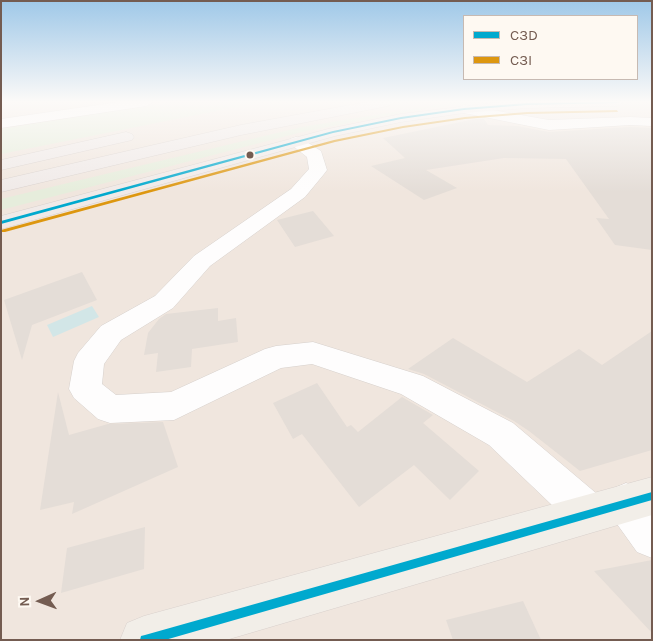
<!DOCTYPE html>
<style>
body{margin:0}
#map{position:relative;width:653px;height:641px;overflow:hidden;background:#f8f4f0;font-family:Karla,sans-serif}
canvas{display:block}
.frame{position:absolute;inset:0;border:2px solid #745c51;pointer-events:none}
.legend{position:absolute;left:463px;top:15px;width:175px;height:65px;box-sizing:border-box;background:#fef9f2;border:1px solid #c7bab2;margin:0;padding:6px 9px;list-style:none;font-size:15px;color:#745c51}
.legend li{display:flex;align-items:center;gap:10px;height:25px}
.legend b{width:25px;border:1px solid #c7bab2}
.north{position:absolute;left:15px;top:576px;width:50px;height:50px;-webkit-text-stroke:4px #fef9f2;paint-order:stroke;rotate:268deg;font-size:14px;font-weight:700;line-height:20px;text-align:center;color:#745c51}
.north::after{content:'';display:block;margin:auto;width:18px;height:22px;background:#745c51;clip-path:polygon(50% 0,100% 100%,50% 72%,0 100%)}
</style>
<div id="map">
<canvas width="653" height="641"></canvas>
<div class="frame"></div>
<ul class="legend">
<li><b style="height:6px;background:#00a9ce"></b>C3D</li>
<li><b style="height:6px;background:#dd9710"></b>C3I</li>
</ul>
<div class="north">N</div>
</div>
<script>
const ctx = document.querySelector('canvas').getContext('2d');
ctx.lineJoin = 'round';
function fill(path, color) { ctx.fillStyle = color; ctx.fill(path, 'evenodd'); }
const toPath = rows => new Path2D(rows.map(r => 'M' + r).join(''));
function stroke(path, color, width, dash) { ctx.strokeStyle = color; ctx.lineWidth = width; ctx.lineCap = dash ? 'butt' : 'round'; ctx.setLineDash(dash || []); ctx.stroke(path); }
fill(toPath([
 [1,102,652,102,652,640,1,640]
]), '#f0e6de');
fill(toPath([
 [169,102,261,102,1,154,1,129],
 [455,102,487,102,428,108,302,132,1,210,1,199,302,127]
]), '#e6eddc');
fill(toPath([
 [92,306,99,317,53,337,47,325]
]), '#d2e6e7');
fill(toPath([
 [475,119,484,119,488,125,517,126,549,132,630,127,652,128,652,250,615,245,596,218,609,219,566,159,504,158,426,170,457,188,424,200,371,166,405,158,383,138],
 [313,211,334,236,295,247,277,220],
 [82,272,97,300,32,325,22,360,4,300],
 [218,308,218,321,236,318,238,342,192,349,191,367,156,372,158,353,144,355,148,333,159,319,166,314],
 [652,331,652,450,580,471,529,431,514,421,424,374,408,369,453,338,527,382,579,349,602,365],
 [317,383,347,427,351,425,358,432,402,397,433,415,423,423,479,471,450,500,414,465,359,507,302,434,293,439,273,403],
 [58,392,69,435,108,424,163,422,178,467,72,514,74,502,40,510],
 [145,527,144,569,61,593,67,548],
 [652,560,652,633,594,571],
 [523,601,541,640,453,640,446,620]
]), '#e4ddd7');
const minor = toPath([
 [119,102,153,102,146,106,1,128,1,119,119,102],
 [464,105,549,120,630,117,652,118,652,126,630,125,549,130,459,112,457,109,464,105],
 [296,137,302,139,321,151,327,170,324,174,305,197,210,266,173,308,121,340,104,364,102,384,116,395,171,392,265,349,276,346,313,342,423,376,513,423,603,499,609,513,603,527,589,533,575,527,489,445,401,394,312,364,281,368,174,420,110,423,98,419,74,398,69,389,74,361,78,353,101,326,155,296,194,256,291,189,309,169,307,157,288,142,290,139,296,137],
 [626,483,640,489,652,504,652,558,637,552,612,517,606,503,612,489,626,483]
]);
const major = toPath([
 [652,477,652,515,226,640,120,640,127,623,144,616,652,477]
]);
const highway = toPath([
 [367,102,395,102,388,106,241,135,1,192,1,180,241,125,367,102],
 [501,102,624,102,617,106,527,108,464,113,401,122,335,136,1,229,1,216,328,129,401,114,501,102],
 [126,132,132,134,134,137,132,140,1,170,1,160,126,132]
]);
stroke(minor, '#d7d1cd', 1);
stroke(major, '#d9d1cd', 1);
stroke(highway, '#d9d1cd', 1);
fill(minor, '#fefdfd');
fill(major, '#f2eee8');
fill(highway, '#f0eae8');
fill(toPath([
 [579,102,619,102,617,103,527,105,464,110,401,119,333,133,1,224,1,221,333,131,401,117,464,108,527,103,579,102],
 [652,492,652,500,165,640,140,640,141,636,145,635,652,492]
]), '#00a9ce');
fill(toPath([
 [617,110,618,112,527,114,465,119,403,128,335,142,5,232,1,232,1,230,334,140,403,126,465,117,527,112,617,110]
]), '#dd9710');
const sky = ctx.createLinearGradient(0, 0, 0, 192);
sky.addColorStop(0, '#9fc8e8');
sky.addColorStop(0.53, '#fcfaf8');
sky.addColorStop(1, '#fcfaf800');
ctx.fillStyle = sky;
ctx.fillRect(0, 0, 653, 192);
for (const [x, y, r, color] of [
 [250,155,4.5,"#745c51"]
]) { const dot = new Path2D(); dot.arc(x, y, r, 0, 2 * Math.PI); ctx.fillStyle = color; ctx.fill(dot); stroke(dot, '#fef9f2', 2); }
</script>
